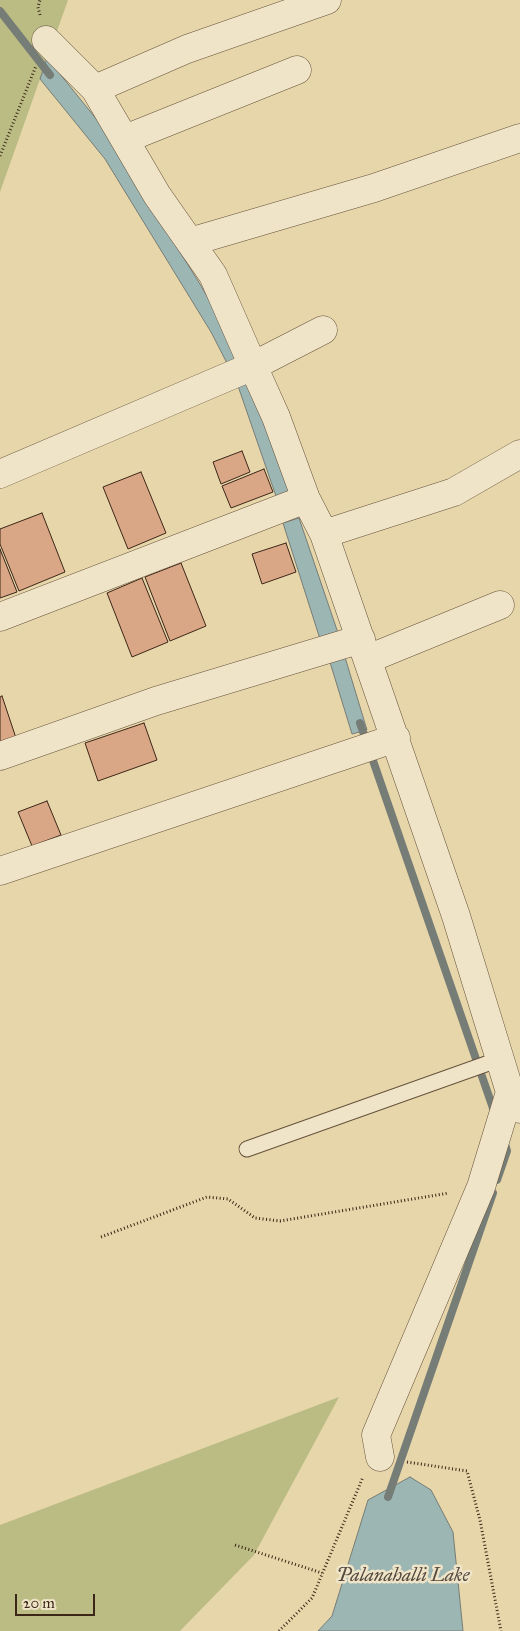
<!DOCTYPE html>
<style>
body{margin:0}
#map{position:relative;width:520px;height:1631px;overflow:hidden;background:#e6d6a9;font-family:"IM FELL Great Primer",serif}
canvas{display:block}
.scale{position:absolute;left:15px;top:1594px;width:80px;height:22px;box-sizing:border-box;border:2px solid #3c2618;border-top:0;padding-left:6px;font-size:15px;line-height:18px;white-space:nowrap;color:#3c2618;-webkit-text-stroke:4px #efe4c7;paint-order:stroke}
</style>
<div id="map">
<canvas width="520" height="1631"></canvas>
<div class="scale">20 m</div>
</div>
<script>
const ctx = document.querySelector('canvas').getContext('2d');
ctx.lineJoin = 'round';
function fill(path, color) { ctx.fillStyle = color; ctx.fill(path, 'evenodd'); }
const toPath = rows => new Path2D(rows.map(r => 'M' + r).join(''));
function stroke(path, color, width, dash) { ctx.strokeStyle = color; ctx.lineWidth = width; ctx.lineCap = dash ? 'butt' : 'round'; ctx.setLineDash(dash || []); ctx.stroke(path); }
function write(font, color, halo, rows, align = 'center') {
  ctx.font = font + ' "IM FELL Great Primer",serif'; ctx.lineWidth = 5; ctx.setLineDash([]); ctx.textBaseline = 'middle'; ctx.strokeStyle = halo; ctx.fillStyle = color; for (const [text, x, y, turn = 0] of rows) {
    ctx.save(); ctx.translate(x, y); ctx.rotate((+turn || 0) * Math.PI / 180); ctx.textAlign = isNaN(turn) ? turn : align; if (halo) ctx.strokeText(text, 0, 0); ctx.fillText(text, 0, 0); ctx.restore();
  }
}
fill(toPath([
 [0,0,68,0,0,192],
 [339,1397,254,1555,180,1631,0,1631,0,1525]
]), '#bbbc84');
const water = toPath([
 [47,58,98,121,200,284,243,360,229,367,211,332,105,159,40,79,47,58],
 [252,382,294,492,277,499,238,386,252,382],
 [299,518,338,633,320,639,283,523,299,518],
 [344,654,367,730,352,734,329,659,344,654],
 [410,1477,431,1490,453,1532,463,1631,318,1631,332,1616,368,1500,410,1477]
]);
fill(water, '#9cb6b4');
stroke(water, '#767c76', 1);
stroke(toPath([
 [0,11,50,75],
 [360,723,495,1114],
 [497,1180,507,1151,504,1141],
 [388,1497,493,1193]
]), '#767c76', 8);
const building = toPath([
 [242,451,250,472,221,484,213,462,242,451],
 [264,469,273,492,231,508,222,486,264,469],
 [141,472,166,533,128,549,103,487,141,472],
 [42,513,65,572,19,591,0,544,0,529,42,513],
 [286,543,296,572,262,584,252,554,286,543],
 [0,549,17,592,0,598,0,549],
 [181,563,206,626,170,641,145,577,181,563],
 [142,578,168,642,132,657,107,593,142,578],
 [2,696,18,744,0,750,0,697,2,696],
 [144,723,157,760,98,781,85,743,144,723],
 [47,801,61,835,32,846,18,812,47,801]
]);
fill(building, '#d9a686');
stroke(building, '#3c2618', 1);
const service = toPath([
 [247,1149,500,1059]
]);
const minor = toPath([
 [46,40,95,89,157,195,213,275,253,366,276,417,306,499,324,534,456,916,510,1092,520,1109],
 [95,89,187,49,327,0],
 [125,139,297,70],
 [190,242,374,188,520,138],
 [0,474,253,366,323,330],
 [324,534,454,492,520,454],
 [0,617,306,499],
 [368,659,500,605],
 [0,756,156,701,361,639],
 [0,871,396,738],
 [380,1457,376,1435,481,1187,510,1092]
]);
stroke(service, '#66523c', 17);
stroke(minor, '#66523c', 29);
stroke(toPath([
 [40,15,38,7,40,0],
 [0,156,36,66],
 [101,1237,207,1197,228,1199,255,1218,280,1221,449,1193],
 [407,1462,467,1471,480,1520,501,1631],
 [235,1545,322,1573],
 [279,1631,312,1598,363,1477]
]), '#3c2618', 3, [1, 2.5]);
stroke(service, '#efe4c7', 15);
stroke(minor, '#efe4c7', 28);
write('italic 19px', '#544a3f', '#efe4c7', [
 ["Palanahalli Lake",403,1576]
]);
</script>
